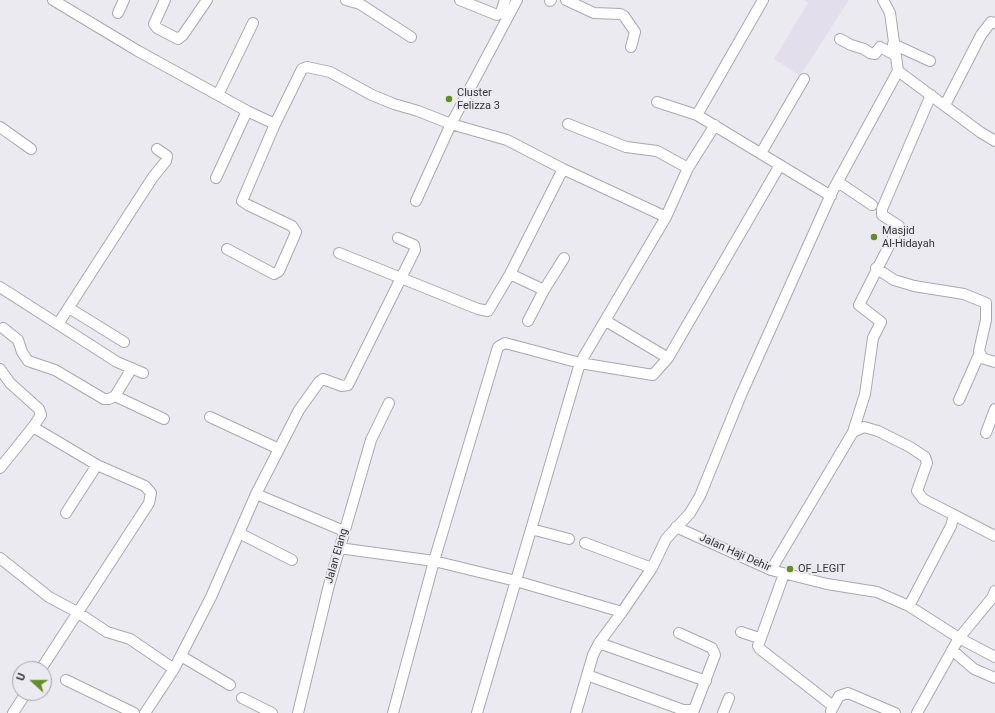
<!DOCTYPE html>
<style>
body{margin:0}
#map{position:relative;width:995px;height:713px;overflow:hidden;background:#eceaf1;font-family:Roboto,sans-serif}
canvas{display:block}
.north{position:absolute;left:12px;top:661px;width:40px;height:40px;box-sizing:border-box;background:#eceaf1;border:1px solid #a3a1a7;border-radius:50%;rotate:291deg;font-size:11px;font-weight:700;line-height:16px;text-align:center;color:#353437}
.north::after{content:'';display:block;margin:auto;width:14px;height:18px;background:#618f22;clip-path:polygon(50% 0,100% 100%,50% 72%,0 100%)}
</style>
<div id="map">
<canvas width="995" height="713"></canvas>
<div class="north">U</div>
</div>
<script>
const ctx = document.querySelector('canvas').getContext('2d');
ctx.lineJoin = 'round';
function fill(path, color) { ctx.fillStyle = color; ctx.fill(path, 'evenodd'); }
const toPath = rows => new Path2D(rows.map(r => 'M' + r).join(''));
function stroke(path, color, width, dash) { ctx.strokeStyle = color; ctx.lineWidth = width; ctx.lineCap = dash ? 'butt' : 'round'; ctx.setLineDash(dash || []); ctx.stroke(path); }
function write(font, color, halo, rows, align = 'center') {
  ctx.font = font + ' Roboto,sans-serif'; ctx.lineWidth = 4; ctx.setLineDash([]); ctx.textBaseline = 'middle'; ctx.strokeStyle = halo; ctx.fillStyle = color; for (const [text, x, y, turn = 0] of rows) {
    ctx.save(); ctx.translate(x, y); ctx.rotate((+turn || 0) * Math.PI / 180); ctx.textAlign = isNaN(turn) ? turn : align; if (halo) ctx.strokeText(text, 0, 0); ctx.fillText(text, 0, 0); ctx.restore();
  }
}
fill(toPath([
 [804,0,849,0,800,76,774,59,808,3]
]), '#e3deec');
const minor = toPath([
 [53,0,138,51,247,111,275,124,302,69,307,67,330,72,372,95,394,104,418,111,451,124,507,140,563,169,666,217],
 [165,0,154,24,157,28,178,39,183,35,207,0],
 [346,0,360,4,411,37],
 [460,0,497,15,501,12,505,0],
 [566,0,594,13,620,14,624,16,635,32,631,47],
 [550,1,551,0],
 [118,13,124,0],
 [840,39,851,45,864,49,870,53,875,54,880,47,895,55],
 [893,44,930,61],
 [898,71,980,132,995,141],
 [218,95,253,23],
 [657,102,697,115,831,196],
 [945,105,981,35,991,22,995,23],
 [697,115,763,0],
 [568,124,626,147,657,151,688,168],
 [0,127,31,149],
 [761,153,804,79],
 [216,178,247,111],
 [838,182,872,205],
 [416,201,451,124,517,0],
 [227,249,274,274,279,271,294,237,296,232,292,226,248,205,242,201,275,124],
 [339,253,478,309,488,311,510,274,563,169],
 [876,268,894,280,914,286,964,294,986,303,986,320,979,351,982,357],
 [510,274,544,290],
 [0,287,117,362,143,373],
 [69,308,124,342],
 [528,321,544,290,564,258],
 [606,321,668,358],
 [58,324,153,177,166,161,167,156,157,149],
 [3,328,18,340,22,352,28,361,55,370,104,399,109,399,115,396,132,368],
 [0,369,10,383,39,409,41,415,33,427,0,468],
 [115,396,164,419],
 [959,400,978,357,995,362],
 [210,417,279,449],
 [33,427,97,465,145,486,151,493,149,503,41,669],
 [853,432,865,394,873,338,881,322,859,305,899,226,882,215,882,209,931,95],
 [986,433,995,409],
 [256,494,344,531],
 [66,513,97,465],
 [676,527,771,570,827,584,877,592,909,606,959,638,995,657],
 [531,529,569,539],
 [239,533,292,560],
 [585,543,652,568],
 [339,548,434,561,516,581,622,612],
 [0,558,49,597,77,612,107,632,130,639,174,669],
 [771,570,853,432,864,427,878,431,910,447,925,457,927,463,917,491,923,499,995,536],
 [784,574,758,646,760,649,833,706],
 [909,606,951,526,954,515],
 [741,632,759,638],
 [599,643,706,681],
 [952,650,974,669,995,678],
 [181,656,230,685],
 [587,675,683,710,694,710,715,655,712,648,679,633],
 [66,680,134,713],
 [242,698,272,713],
 [831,711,839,696,848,693,895,713],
 [13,713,26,693],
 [145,713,174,669,211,597,256,494,299,410,319,382,323,379,342,386,348,385,415,250,414,245,398,238],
 [298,713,329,585,371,440,389,403],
 [393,713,434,561,498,347,505,343,580,363,653,375,668,358,780,165],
 [477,713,580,363,666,217,688,168,715,125],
 [576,713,593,655,599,643,622,612,652,568,666,539,690,513,700,496,741,395,833,190,898,71,890,13,883,0],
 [723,713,729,698],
 [917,713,959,638,992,598,995,591]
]);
stroke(minor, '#aaa7ae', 12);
stroke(minor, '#fff', 10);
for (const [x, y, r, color] of [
 [449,99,4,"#618f22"],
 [874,237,4,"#618f22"],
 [790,569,4,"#618f22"]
]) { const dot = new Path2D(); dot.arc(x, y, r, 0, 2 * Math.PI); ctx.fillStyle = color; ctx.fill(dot); stroke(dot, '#eceaf1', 1.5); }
write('11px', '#353437', '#eceaf1', [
 ["Cluster",457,93],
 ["Felizza 3",457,106],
 ["Masjid",882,231],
 ["Al-Hidayah",882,244],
 ["OF_LEGIT",798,569]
], 'left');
write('11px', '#353437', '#eceaf1', [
 ["Jalan Haji Dehir",735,553,24],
 ["Jalan Elang",337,556,-74]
]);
</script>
